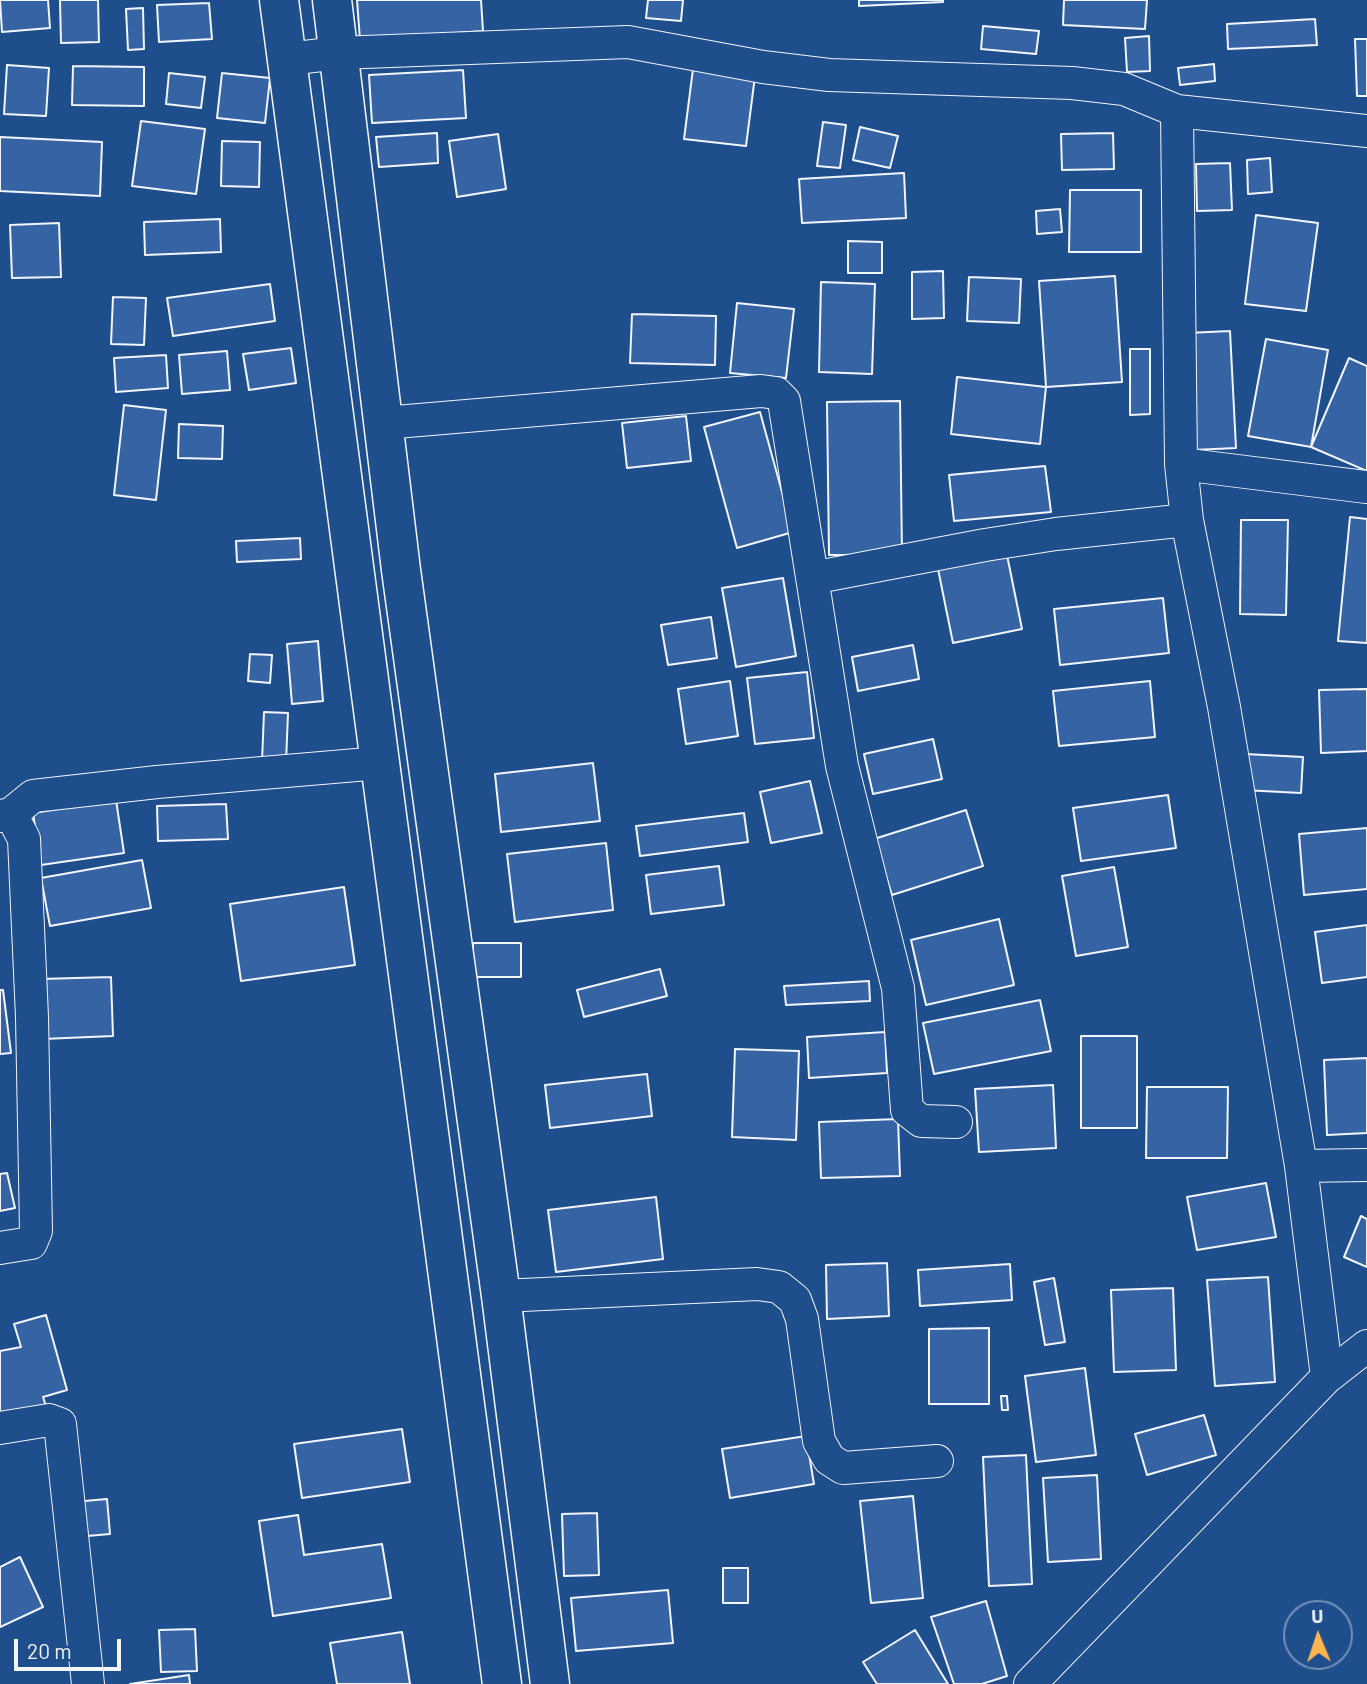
<!DOCTYPE html>
<style>
body{margin:0}
#map{position:relative;width:1367px;height:1684px;overflow:hidden;background:#1f4e8c;font-family:Barlow,sans-serif}
canvas{display:block}
.north{position:absolute;left:1283px;top:1600px;width:70px;height:70px;box-sizing:border-box;background:#1f4e8c;border:2px solid #7391ba;border-radius:50%;rotate:358deg;font-size:19px;font-weight:700;line-height:28px;text-align:center;color:#f2f6ff}
.north::after{content:'';display:block;margin:auto;width:24px;height:32px;background:#ffb74d;clip-path:polygon(50% 0,100% 100%,50% 72%,0 100%)}
.scale{position:absolute;left:14px;top:1639px;width:107px;height:32px;box-sizing:border-box;border:4px solid #f2f6ff;border-top:0;padding-left:9px;font-size:21px;line-height:24px;white-space:nowrap;color:#f2f6ff;-webkit-text-stroke:5px #1f4e8c;paint-order:stroke}
</style>
<div id="map">
<canvas width="1367" height="1684"></canvas>
<div class="north">U</div>
<div class="scale">20 m</div>
</div>
<script>
const ctx = document.querySelector('canvas').getContext('2d');
ctx.lineJoin = 'round';
function fill(path, color) { ctx.fillStyle = color; ctx.fill(path, 'evenodd'); }
const toPath = rows => new Path2D(rows.map(r => 'M' + r).join(''));
function stroke(path, color, width, dash) { ctx.strokeStyle = color; ctx.lineWidth = width; ctx.lineCap = dash ? 'butt' : 'round'; ctx.setLineDash(dash || []); ctx.stroke(path); }
const building = toPath([
 [0,0,48,0,50,28,2,32,0,0],
 [60,0,98,0,99,42,61,43,60,0],
 [357,0,481,0,483,31,360,40,357,0],
 [648,0,683,0,681,21,646,18,648,0],
 [859,0,943,0,943,2,859,6,859,0],
 [1064,0,1147,0,1145,29,1063,25,1064,0],
 [209,3,212,39,159,42,157,5,209,3],
 [143,8,144,49,128,50,126,9,143,8],
 [1315,19,1317,45,1228,49,1227,24,1315,19],
 [983,26,1039,31,1036,54,981,49,983,26],
 [1149,36,1150,71,1127,72,1125,38,1149,36],
 [1355,39,1367,39,1367,96,1357,96,1355,39],
 [1214,64,1215,81,1180,85,1178,68,1214,64],
 [7,65,49,68,46,116,4,114,7,65],
 [73,66,144,67,144,106,72,105,73,66],
 [693,69,755,76,746,146,684,139,693,69],
 [463,70,466,118,372,123,369,75,463,70],
 [169,73,205,77,201,108,166,104,169,73],
 [222,73,270,78,265,123,217,118,222,73],
 [141,121,205,129,196,194,132,186,141,121],
 [823,122,846,125,840,168,817,166,823,122],
 [860,127,898,136,890,168,853,160,860,127],
 [437,133,438,163,379,167,376,137,437,133],
 [1113,133,1114,169,1062,170,1061,134,1113,133],
 [498,134,506,189,457,197,449,141,498,134],
 [0,137,102,142,100,196,0,191,0,137],
 [222,141,260,142,259,187,221,186,222,141],
 [1270,158,1272,192,1248,194,1247,160,1270,158],
 [1230,163,1232,210,1197,211,1196,164,1230,163],
 [904,173,906,218,802,223,799,179,904,173],
 [1070,190,1141,190,1141,252,1069,252,1070,190],
 [1060,209,1062,232,1037,234,1036,211,1060,209],
 [1256,215,1318,223,1306,311,1245,304,1256,215],
 [220,219,221,252,145,255,144,222,220,219],
 [59,223,61,277,12,278,10,225,59,223],
 [848,241,882,242,882,273,848,273,848,241],
 [943,271,944,318,912,319,912,272,943,271],
 [1115,276,1122,382,1046,387,1039,281,1115,276],
 [969,277,1021,279,1019,323,967,321,969,277],
 [821,282,875,284,872,374,819,372,821,282],
 [270,284,275,321,173,336,167,298,270,284],
 [113,297,146,298,144,345,111,344,113,297],
 [737,303,794,309,786,378,730,373,737,303],
 [632,314,716,316,715,365,630,363,632,314],
 [1230,331,1236,448,1193,450,1187,333,1230,331],
 [1266,339,1328,350,1311,447,1248,436,1266,339],
 [291,348,296,383,249,390,243,354,291,348],
 [1130,349,1150,349,1150,414,1130,415,1130,349],
 [227,351,230,390,182,394,179,355,227,351],
 [166,355,168,388,116,392,114,358,166,355],
 [1349,358,1367,366,1367,471,1311,447,1349,358],
 [957,377,1046,387,1040,444,951,434,957,377],
 [900,401,902,555,829,555,827,402,900,401],
 [124,405,166,410,156,500,114,495,124,405],
 [760,412,793,532,737,548,704,427,760,412],
 [686,416,691,461,627,468,622,423,686,416],
 [179,424,223,426,222,459,178,458,179,424],
 [1045,466,1051,512,954,521,949,475,1045,466],
 [1350,517,1367,519,1367,643,1338,641,1350,517],
 [1241,520,1288,520,1286,615,1240,614,1241,520],
 [300,538,301,559,237,562,236,541,300,538],
 [1007,555,1022,629,953,643,938,569,1007,555],
 [783,578,796,656,736,667,722,588,783,578],
 [1163,598,1169,653,1060,665,1054,609,1163,598],
 [711,617,717,658,668,665,661,625,711,617],
 [318,641,323,701,292,704,287,644,318,641],
 [913,645,919,679,858,691,852,657,913,645],
 [250,654,272,655,270,683,248,681,250,654],
 [807,672,814,738,755,744,747,678,807,672],
 [730,681,738,736,686,744,678,689,730,681],
 [1150,681,1155,737,1059,746,1053,691,1150,681],
 [1367,689,1367,751,1321,753,1319,690,1367,689],
 [264,712,288,713,286,763,262,762,264,712],
 [933,739,942,779,873,794,864,754,933,739],
 [1245,754,1303,757,1301,793,1243,790,1245,754],
 [593,763,600,821,501,832,495,774,593,763],
 [810,781,822,833,771,843,760,792,810,781],
 [1168,795,1176,848,1081,861,1073,808,1168,795],
 [116,800,124,853,41,865,33,813,116,800],
 [226,804,228,839,158,841,157,806,226,804],
 [966,810,983,866,892,895,874,839,966,810],
 [744,813,748,842,640,856,636,826,744,813],
 [1367,828,1367,889,1304,895,1299,834,1367,828],
 [606,843,613,910,515,922,507,854,606,843],
 [142,860,151,908,50,926,41,878,142,860],
 [719,866,724,905,651,914,646,875,719,866],
 [1114,867,1128,947,1076,956,1062,876,1114,867],
 [344,887,355,965,241,981,230,904,344,887],
 [999,919,1014,985,926,1005,911,940,999,919],
 [1367,925,1367,977,1322,983,1315,932,1367,925],
 [473,943,521,943,521,977,473,977,473,943],
 [660,969,667,996,584,1017,577,990,660,969],
 [111,977,113,1036,43,1039,41,979,111,977],
 [869,981,870,1001,786,1005,784,986,869,981],
 [0,990,3,990,11,1053,0,1054,0,990],
 [1040,1000,1051,1051,934,1074,923,1023,1040,1000],
 [885,1032,887,1073,809,1078,807,1037,885,1032],
 [1081,1036,1137,1036,1137,1128,1081,1128,1081,1036],
 [735,1049,799,1051,796,1140,732,1137,735,1049],
 [1367,1058,1367,1133,1327,1135,1324,1060,1367,1058],
 [647,1074,652,1116,550,1128,545,1085,647,1074],
 [1053,1085,1056,1148,979,1152,975,1089,1053,1085],
 [1147,1087,1228,1087,1227,1158,1146,1158,1147,1087],
 [898,1119,900,1176,821,1178,819,1122,898,1119],
 [7,1173,15,1208,0,1211,0,1174,7,1173],
 [1266,1183,1276,1237,1197,1250,1187,1197,1266,1183],
 [656,1197,663,1259,556,1272,548,1210,656,1197],
 [1361,1216,1367,1219,1367,1267,1344,1257,1361,1216],
 [887,1263,889,1316,827,1319,826,1265,887,1263],
 [1010,1264,1012,1300,920,1306,918,1270,1010,1264],
 [1268,1277,1275,1382,1215,1386,1207,1280,1268,1277],
 [1054,1278,1065,1342,1045,1345,1034,1282,1054,1278],
 [1173,1288,1176,1370,1114,1372,1111,1290,1173,1288],
 [46,1315,67,1390,43,1397,46,1406,0,1419,0,1351,21,1347,14,1324,46,1315],
 [989,1328,989,1404,929,1404,929,1329,989,1328],
 [1085,1368,1096,1455,1036,1462,1025,1376,1085,1368],
 [1001,1396,1007,1396,1008,1410,1002,1410,1001,1396],
 [1204,1415,1216,1455,1147,1475,1135,1434,1204,1415],
 [402,1429,410,1482,302,1498,294,1444,402,1429],
 [806,1436,814,1484,730,1498,722,1449,806,1436],
 [1026,1455,1032,1584,989,1586,983,1457,1026,1455],
 [1097,1475,1101,1559,1048,1562,1043,1478,1097,1475],
 [913,1496,923,1598,871,1603,860,1501,913,1496],
 [107,1499,110,1534,76,1537,73,1502,107,1499],
 [597,1513,599,1575,564,1576,562,1514,597,1513],
 [298,1515,304,1555,382,1544,391,1598,273,1616,259,1521,298,1515],
 [20,1557,43,1607,0,1627,0,1567,20,1557],
 [723,1568,748,1568,748,1603,723,1603,723,1568],
 [668,1590,673,1643,576,1651,571,1598,668,1590],
 [986,1601,1007,1676,982,1684,954,1684,931,1617,986,1601],
 [195,1629,197,1671,161,1672,159,1630,195,1629],
 [915,1630,948,1684,877,1684,863,1662,915,1630],
 [402,1632,410,1684,337,1684,330,1643,402,1632],
 [189,1675,190,1684,130,1684,189,1675]
]);
fill(building, '#3563a3');
stroke(building, '#f2f6ff', 2);
const street = toPath([
 [288,59,338,53,628,42,763,67,829,75,1072,83,1124,89,1177,111,1181,464,1187,520,1224,707,1301,1166,1327,1377,1030,1684],
 [1177,111,1367,131],
 [384,423,761,391,776,393,784,401,842,766,898,988,907,1110,921,1121,956,1122],
 [1181,464,1366,487],
 [812,578,985,545,1056,534,1187,520],
 [0,816,11,814,33,796,157,782,380,763],
 [1301,1166,1367,1165],
 [0,1248,31,1243,36,1231,32,1017,24,839,11,814],
 [501,1296,757,1284,779,1287,795,1300,802,1319,819,1441,829,1459,843,1468,937,1461],
 [1327,1377,1367,1346],
 [0,1428,49,1420,60,1424,88,1684]
]);
const secondary = toPath([
 [279,0,502,1684],
 [332,0,401,570,501,1296,550,1684]
]);
stroke(street, '#f2f6ff', 34);
stroke(secondary, '#f2f6ff', 41);
stroke(street, '#1f4e8c', 32);
stroke(secondary, '#1f4e8c', 38);
</script>
